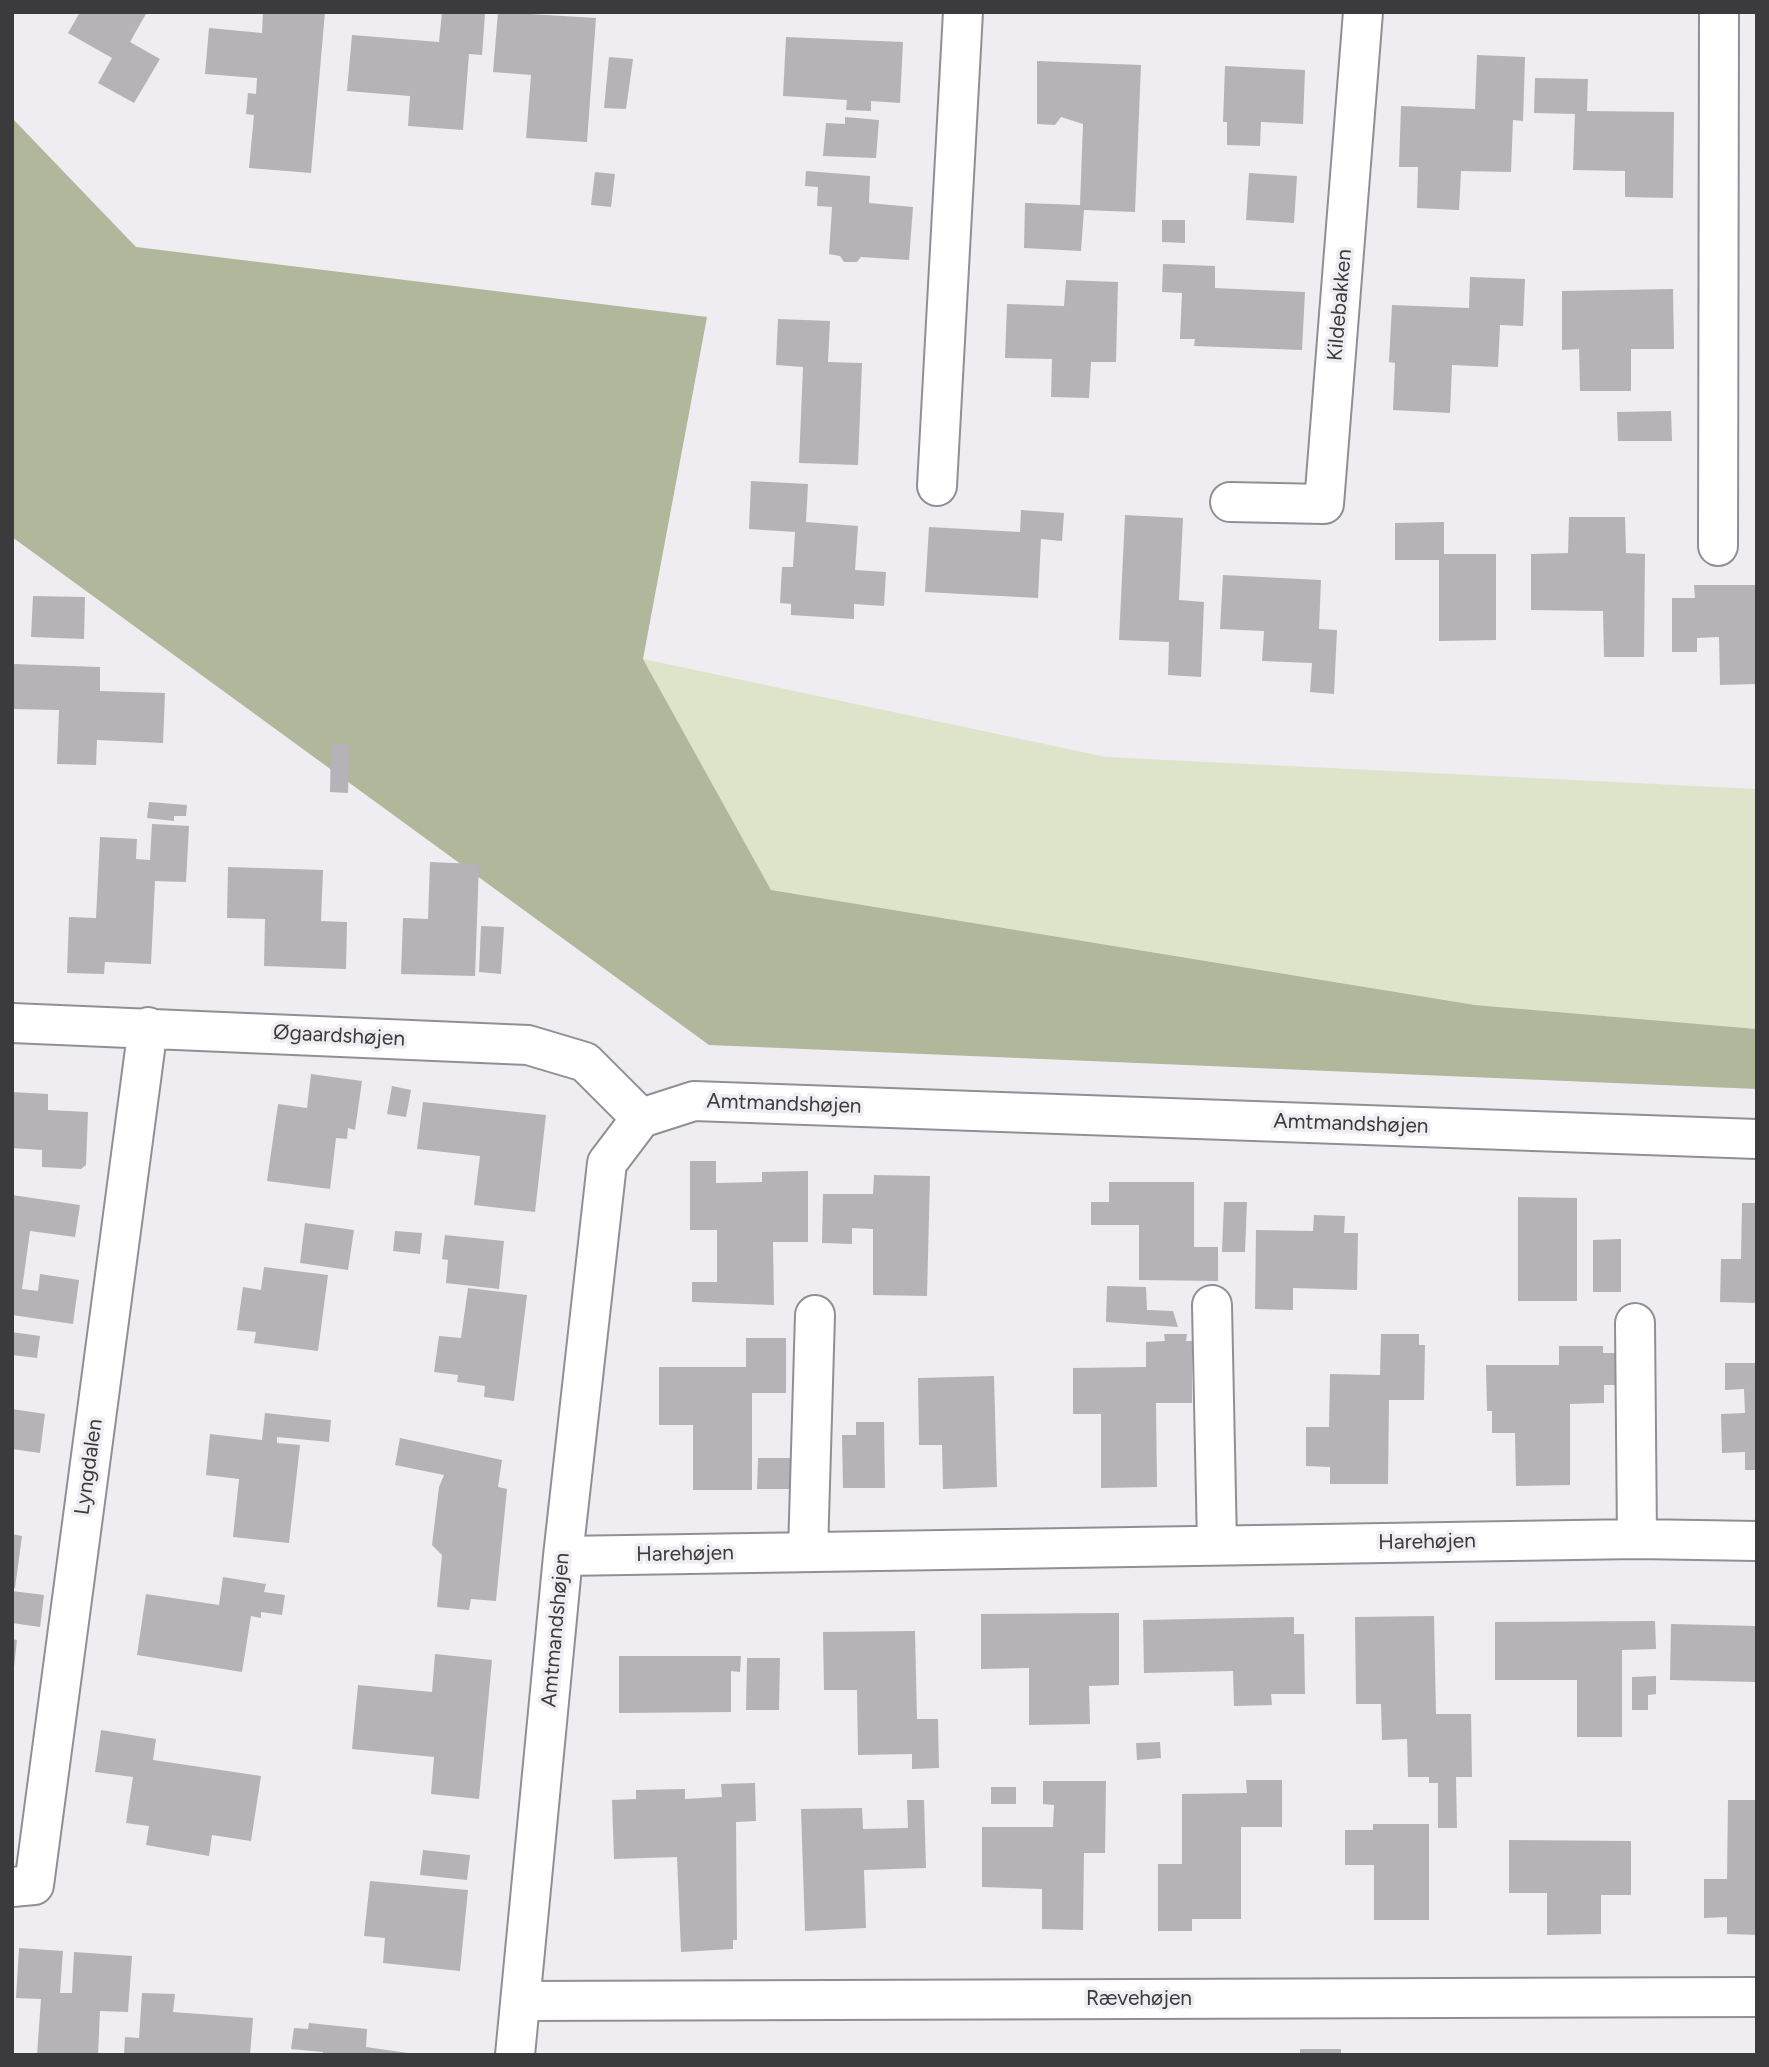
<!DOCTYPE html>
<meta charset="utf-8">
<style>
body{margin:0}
#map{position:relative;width:1769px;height:2067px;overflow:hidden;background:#efedf1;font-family:Figtree,sans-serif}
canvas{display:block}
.frame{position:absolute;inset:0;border:14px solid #3b3a3c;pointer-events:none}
</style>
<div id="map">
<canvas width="1769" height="2067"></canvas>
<div class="frame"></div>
</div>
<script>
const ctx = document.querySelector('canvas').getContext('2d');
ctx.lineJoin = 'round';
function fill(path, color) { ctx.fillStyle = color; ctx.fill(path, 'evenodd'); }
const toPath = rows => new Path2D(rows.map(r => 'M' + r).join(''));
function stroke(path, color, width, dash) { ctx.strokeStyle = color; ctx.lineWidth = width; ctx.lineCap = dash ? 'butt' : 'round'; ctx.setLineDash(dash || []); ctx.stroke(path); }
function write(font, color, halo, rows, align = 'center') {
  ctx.font = font + ' Figtree,sans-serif'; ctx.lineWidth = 7; ctx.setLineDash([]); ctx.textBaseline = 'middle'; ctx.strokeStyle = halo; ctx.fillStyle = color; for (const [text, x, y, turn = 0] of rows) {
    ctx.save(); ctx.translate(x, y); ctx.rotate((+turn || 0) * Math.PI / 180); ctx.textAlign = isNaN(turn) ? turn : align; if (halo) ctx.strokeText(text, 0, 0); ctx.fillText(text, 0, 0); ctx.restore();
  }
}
fill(toPath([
 [643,659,1106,757,1757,789,1757,1029,1475,1005,771,890]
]), '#dee4c9');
fill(toPath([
 [12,118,136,247,707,317,643,659,771,890,1475,1005,1757,1029,1757,1089,709,1045,12,537]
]), '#b1b79a');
fill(toPath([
 [80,12,147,12,130,42,160,59,134,103,98,83,112,58,68,33],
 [263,12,325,12,311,173,249,168,254,115,246,114,248,93,256,94,257,78,205,74,209,28,262,33],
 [442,12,485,14,482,55,469,54,463,130,408,126,410,96,347,91,352,35,439,42],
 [498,12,596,18,587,142,526,138,531,75,493,72],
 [786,37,903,42,900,103,871,101,871,111,846,110,847,100,783,96],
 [1477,55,1525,57,1523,121,1513,120,1511,172,1461,171,1459,210,1417,208,1418,167,1399,167,1401,106,1475,109],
 [609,57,633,59,626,109,604,108],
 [1037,61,1141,65,1135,212,1084,210,1081,251,1024,248,1025,203,1080,205,1083,124,1061,117,1055,125,1037,124],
 [1225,66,1305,70,1303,124,1261,122,1260,146,1227,145,1227,122,1223,122],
 [1535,78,1588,79,1587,111,1674,112,1673,198,1625,197,1625,171,1573,170,1575,114,1534,113],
 [845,117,879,120,876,158,823,156,826,123,845,124],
 [806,171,870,176,869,203,913,207,909,260,861,257,857,262,844,262,840,256,829,254,832,207,817,206,818,187,805,186],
 [595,172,615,174,611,207,591,205],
 [1249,173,1297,176,1294,223,1246,220],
 [1162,220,1185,220,1185,243,1162,242],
 [1163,264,1215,266,1215,288,1305,292,1302,350,1194,346,1195,339,1180,339,1182,293,1162,292],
 [1470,277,1525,279,1523,326,1500,325,1498,367,1452,365,1450,413,1393,410,1395,363,1389,362,1392,305,1469,308],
 [1066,280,1118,282,1116,362,1091,362,1089,398,1051,397,1052,359,1005,358,1007,304,1064,306],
 [1673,289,1674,349,1631,349,1631,391,1580,391,1579,349,1562,350,1562,291],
 [778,319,830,321,828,362,862,363,858,465,799,463,803,367,776,365],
 [1671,411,1672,441,1618,441,1617,412],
 [751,481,808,484,806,522,858,526,855,570,886,572,884,606,854,604,854,619,791,615,791,604,780,603,782,567,793,567,795,532,749,529],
 [1021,510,1064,513,1062,541,1041,539,1038,598,925,592,929,527,1020,532],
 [1125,515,1183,518,1179,600,1204,602,1201,677,1168,675,1169,642,1119,640],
 [1569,517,1625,517,1626,553,1645,554,1644,657,1604,657,1603,611,1531,610,1531,554,1568,553],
 [1444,522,1444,554,1496,554,1496,640,1439,641,1439,560,1395,560,1395,523],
 [1223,575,1321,580,1319,629,1337,630,1334,694,1310,692,1312,663,1262,661,1264,631,1220,629],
 [1694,585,1757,585,1757,684,1720,685,1719,637,1697,638,1697,652,1672,652,1672,598,1695,598],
 [33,596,85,597,84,639,31,637],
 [12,664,100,667,100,691,165,693,163,743,97,740,96,765,57,764,59,710,12,709],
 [331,744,349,744,348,793,330,792],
 [149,802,187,805,186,816,174,816,174,821,147,818],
 [152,824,189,826,186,882,155,881,151,964,105,962,104,974,67,973,69,917,96,918,100,837,137,839,136,859,150,860],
 [430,862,479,864,475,976,401,974,403,918,428,919],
 [228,867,323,870,321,921,347,922,346,969,264,966,265,919,227,918],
 [481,926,504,927,501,974,479,972],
 [311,1074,362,1081,355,1130,348,1128,347,1139,336,1138,330,1189,267,1181,278,1104,307,1108],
 [392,1086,411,1090,406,1117,387,1114],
 [12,1092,48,1094,48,1110,88,1112,86,1165,81,1169,42,1167,42,1150,12,1148],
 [423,1102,546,1115,535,1212,474,1205,480,1156,417,1149],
 [690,1161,716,1161,716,1183,762,1182,762,1172,808,1171,808,1242,773,1242,774,1305,692,1302,692,1282,717,1282,717,1230,690,1230],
 [874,1175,930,1176,927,1296,873,1295,873,1229,852,1228,852,1244,822,1243,823,1194,873,1194],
 [1109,1182,1194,1182,1194,1247,1218,1247,1218,1281,1139,1280,1139,1225,1091,1225,1091,1202,1109,1202],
 [12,1195,80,1205,75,1237,30,1231,22,1289,38,1291,40,1274,79,1280,73,1324,12,1315],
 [1518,1197,1577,1198,1577,1301,1518,1301],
 [1224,1202,1247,1202,1245,1252,1222,1252],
 [1742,1203,1757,1203,1757,1303,1720,1302,1721,1259,1741,1259],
 [1314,1215,1345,1216,1344,1233,1358,1233,1357,1290,1293,1288,1293,1310,1255,1309,1256,1230,1313,1231],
 [305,1223,354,1230,348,1270,300,1263],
 [395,1231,422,1233,420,1254,393,1251],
 [445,1235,504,1241,499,1289,446,1283,448,1260,442,1259],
 [1621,1239,1621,1292,1593,1292,1593,1240],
 [264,1267,328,1275,318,1351,254,1343,256,1332,237,1330,243,1287,261,1290],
 [1107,1286,1146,1287,1147,1310,1173,1311,1178,1327,1106,1322],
 [468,1288,527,1295,514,1401,484,1397,485,1386,457,1382,458,1375,434,1372,439,1336,461,1338],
 [12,1332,40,1336,37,1358,12,1355],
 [1164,1334,1187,1334,1186,1341,1192,1341,1192,1403,1156,1403,1157,1487,1101,1488,1101,1414,1073,1414,1073,1368,1146,1367,1146,1342,1165,1341],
 [1381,1334,1419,1334,1419,1345,1425,1345,1424,1400,1389,1400,1388,1484,1330,1484,1330,1467,1306,1466,1306,1427,1329,1427,1330,1374,1380,1375],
 [746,1338,786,1338,786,1393,752,1393,752,1490,693,1490,693,1425,659,1425,659,1367,746,1367],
 [1559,1346,1603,1346,1603,1353,1617,1353,1617,1385,1604,1385,1604,1403,1570,1404,1570,1485,1516,1486,1515,1433,1492,1433,1492,1411,1487,1411,1486,1365,1559,1365],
 [1725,1363,1757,1363,1757,1470,1745,1470,1745,1452,1722,1453,1721,1414,1745,1413,1744,1389,1725,1390],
 [994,1376,997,1487,943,1489,942,1445,919,1445,918,1378],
 [12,1409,45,1414,40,1453,12,1449],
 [265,1413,331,1420,329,1442,277,1437,277,1443,300,1445,289,1543,233,1537,239,1479,206,1475,210,1434,262,1440],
 [856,1422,884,1422,885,1488,843,1488,842,1435,856,1435],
 [400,1438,502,1460,498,1487,507,1489,496,1601,471,1599,469,1610,437,1607,442,1555,432,1545,439,1487,444,1475,395,1465],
 [758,1458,797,1458,797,1489,757,1489],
 [12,1534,22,1536,15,1588,12,1588],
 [223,1577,266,1584,264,1592,285,1595,282,1615,261,1612,261,1618,251,1616,242,1672,137,1655,146,1594,219,1605],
 [12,1591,44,1595,40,1627,12,1623],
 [1119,1613,1119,1685,1089,1686,1090,1724,1029,1725,1029,1668,981,1669,981,1614],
 [1434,1616,1436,1714,1471,1714,1472,1777,1456,1777,1457,1828,1438,1828,1438,1783,1429,1783,1429,1777,1408,1777,1407,1739,1382,1740,1381,1704,1356,1704,1355,1617],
 [1294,1617,1294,1634,1304,1634,1305,1694,1271,1694,1272,1705,1234,1706,1233,1671,1144,1673,1143,1620],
 [1655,1621,1656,1649,1622,1650,1622,1737,1577,1737,1577,1680,1495,1680,1495,1622],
 [1671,1624,1757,1626,1757,1682,1670,1680],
 [915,1631,917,1719,938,1719,939,1768,912,1769,912,1754,858,1755,857,1690,824,1690,823,1632],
 [12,1639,17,1640,14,1667,12,1667],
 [435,1654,492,1660,479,1799,431,1794,434,1757,352,1749,358,1685,432,1692],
 [619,1656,741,1656,740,1672,731,1671,731,1712,619,1713],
 [747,1658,780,1658,779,1710,746,1710],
 [1656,1676,1656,1694,1648,1695,1648,1710,1632,1710,1632,1677],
 [101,1730,156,1739,153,1760,261,1776,251,1841,212,1835,209,1856,146,1845,149,1826,126,1823,133,1777,95,1772],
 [1160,1742,1161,1758,1137,1760,1136,1743],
 [1246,1780,1282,1780,1282,1827,1241,1827,1241,1919,1192,1919,1192,1931,1158,1931,1158,1864,1182,1864,1182,1794,1247,1793],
 [1043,1781,1106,1781,1105,1853,1084,1853,1083,1930,1042,1929,1042,1889,982,1887,982,1827,1053,1827,1054,1805,1043,1804],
 [755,1783,756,1821,736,1822,737,1940,733,1940,733,1949,681,1952,677,1857,614,1859,612,1800,636,1799,636,1790,685,1789,685,1799,722,1797,721,1784],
 [991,1787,1016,1787,1016,1804,991,1804],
 [907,1800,924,1800,926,1868,864,1870,866,1928,805,1931,801,1809,862,1808,863,1829,908,1828],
 [1728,1800,1757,1800,1757,1935,1727,1934,1727,1917,1704,1918,1704,1879,1727,1879],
 [1373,1824,1429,1824,1429,1920,1374,1920,1374,1865,1345,1865,1345,1830,1373,1830],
 [1509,1840,1631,1841,1631,1895,1601,1895,1601,1934,1547,1935,1547,1893,1509,1893],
 [423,1850,470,1855,467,1880,420,1875],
 [370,1881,468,1890,460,1971,383,1963,385,1938,364,1936],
 [19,1948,63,1951,60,1993,72,1993,74,1952,132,1956,128,2012,100,2011,98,2055,37,2055,41,1999,16,1998],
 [142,1993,175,1994,173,2012,253,2018,250,2055,124,2055,125,2037,139,2038],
 [309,2023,367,2029,366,2047,422,2055,323,2055,323,2052,291,2049,294,2028,308,2029],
 [1300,2049,1341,2049,1341,2055,1300,2055]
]), '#b5b3b7');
const minor = toPath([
 [937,486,963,12],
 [1230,502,1324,504,1363,12],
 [1718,546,1719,12],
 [12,1023,528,1045,585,1062,641,1118],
 [1212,1305,1217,1545],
 [1635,1323,1637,1539],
 [808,1552,815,1315],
 [563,1556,1637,1539,1757,1541],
 [12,1887,34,1885,148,1027],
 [522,2001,1757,1997],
 [515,2055,563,1556,607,1163,641,1118,694,1101,1757,1139]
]);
stroke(minor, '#918f93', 42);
stroke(minor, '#fff', 38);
write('21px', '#3b3a3c', '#efedf1', [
 ["Kildebakken",1340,305,-85],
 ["Øgaardshøjen",339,1036,3],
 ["Amtmandshøjen",784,1104,2],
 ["Amtmandshøjen",1351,1124,2],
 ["Lyngdalen",89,1467,-82],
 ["Harehøjen",1427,1542,-1],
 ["Harehøjen",685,1554,-1],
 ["Amtmandshøjen",556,1630,-85],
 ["Rævehøjen",1139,1999]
]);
</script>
